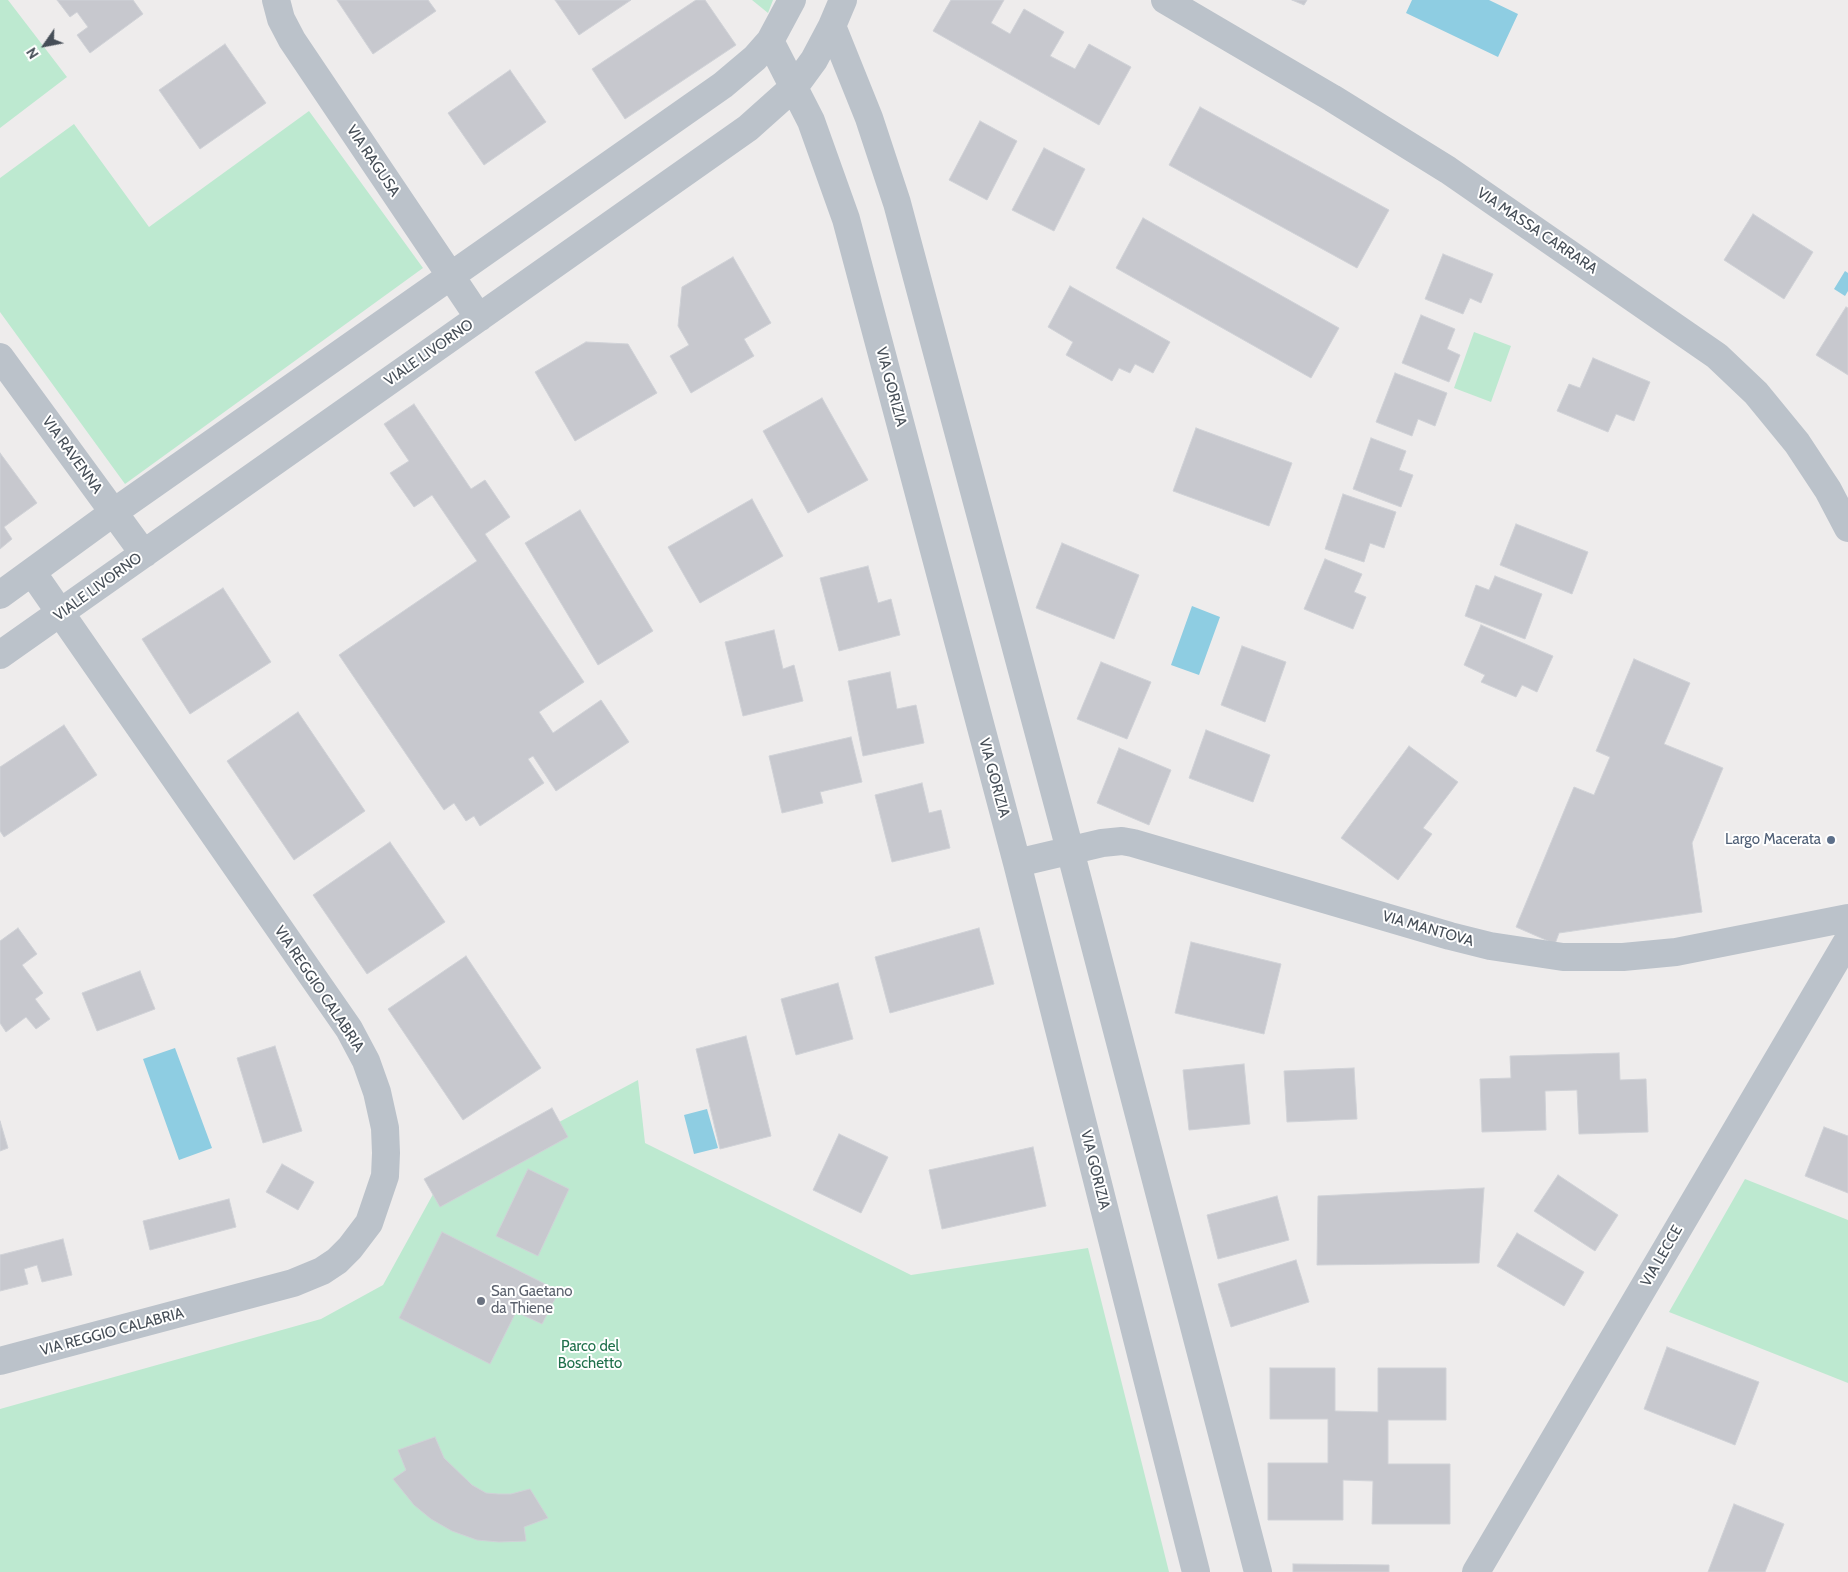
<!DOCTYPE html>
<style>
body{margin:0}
#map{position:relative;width:1848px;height:1572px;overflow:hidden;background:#eeecec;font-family:Cabin,sans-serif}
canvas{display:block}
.north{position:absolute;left:20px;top:20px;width:50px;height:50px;-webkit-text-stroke:4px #fff;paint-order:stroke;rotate:237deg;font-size:14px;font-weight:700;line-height:20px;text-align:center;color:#464e57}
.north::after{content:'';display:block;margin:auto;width:18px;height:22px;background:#464e57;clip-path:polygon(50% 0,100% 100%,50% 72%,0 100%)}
</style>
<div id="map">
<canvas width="1848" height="1572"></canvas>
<div class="north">N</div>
</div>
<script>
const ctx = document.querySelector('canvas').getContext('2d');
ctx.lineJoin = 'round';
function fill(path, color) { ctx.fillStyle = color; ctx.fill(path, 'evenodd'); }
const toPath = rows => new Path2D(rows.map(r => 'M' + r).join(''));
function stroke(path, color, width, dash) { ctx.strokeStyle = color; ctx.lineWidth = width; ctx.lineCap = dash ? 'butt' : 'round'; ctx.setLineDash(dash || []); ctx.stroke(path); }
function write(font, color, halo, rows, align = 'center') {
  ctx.font = font + ' Cabin,sans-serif'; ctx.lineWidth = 4; ctx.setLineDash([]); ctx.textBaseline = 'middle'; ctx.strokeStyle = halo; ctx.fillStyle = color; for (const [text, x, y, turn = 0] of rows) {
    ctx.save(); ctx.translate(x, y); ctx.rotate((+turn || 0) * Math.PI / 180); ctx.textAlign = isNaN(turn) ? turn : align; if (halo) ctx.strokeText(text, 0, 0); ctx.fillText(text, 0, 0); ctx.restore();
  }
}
fill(toPath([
 [0,0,8,0,67,77,0,128],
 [752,0,773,0,768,13],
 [309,111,423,268,125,484,0,312,0,178,74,124,149,227],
 [1474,332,1511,346,1491,402,1454,388],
 [638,1080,645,1143,911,1275,1088,1248,1169,1572,0,1572,0,1409,321,1319,383,1285,437,1187],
 [1745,1179,1848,1220,1848,1383,1669,1312]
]), '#bde9d0');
fill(toPath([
 [1412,0,1489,0,1518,14,1498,57,1406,13],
 [1845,271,1848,273,1848,291,1845,296,1834,289],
 [1192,606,1220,617,1199,675,1171,665],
 [175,1048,212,1148,179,1160,143,1059],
 [707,1109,718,1148,694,1154,684,1115]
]), '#8ecde2');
const building = toPath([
 [57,0,133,0,143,14,90,53,77,35,88,27,77,12,70,17,57,0],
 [337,0,428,0,436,11,373,54,337,0],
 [555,0,631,0,579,35,555,0],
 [696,0,705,0,736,45,625,119,592,69,696,0],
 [951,0,1004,0,991,23,1010,34,1024,9,1064,32,1050,56,1075,69,1089,44,1131,67,1099,125,933,31,951,0],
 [1292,0,1307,0,1304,5,1292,0],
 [225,44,266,103,200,149,159,90,225,44],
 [510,70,546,122,484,165,448,113,510,70],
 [1200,107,1389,210,1357,268,1169,165,1200,107],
 [980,121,1017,141,987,200,949,180,980,121],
 [1044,148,1085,169,1054,231,1012,210,1044,148],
 [1753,214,1813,252,1784,299,1724,260,1753,214],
 [1143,218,1339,328,1311,378,1116,268,1143,218],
 [1443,254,1493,274,1481,303,1470,298,1463,314,1425,299,1443,254],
 [733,257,771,323,744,339,754,356,691,393,670,356,689,345,678,326,682,287,733,257],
 [1070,286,1170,342,1153,373,1135,364,1130,373,1119,368,1112,381,1066,355,1073,342,1048,327,1070,286],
 [1846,307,1848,308,1848,375,1816,355,1846,307],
 [1421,315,1455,329,1447,349,1460,355,1449,382,1402,363,1421,315],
 [586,342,628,344,657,393,575,441,535,372,586,342],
 [1593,358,1650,382,1634,421,1616,414,1608,432,1557,411,1569,384,1580,388,1593,358],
 [1395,373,1447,393,1435,426,1418,419,1412,436,1376,422,1395,373],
 [822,398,868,480,808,513,763,431,822,398],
 [414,404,471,489,485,480,510,517,485,534,584,682,539,712,553,733,601,700,629,742,556,791,533,756,528,759,544,783,480,826,474,816,466,821,454,803,444,810,339,655,477,561,432,495,414,507,390,473,409,461,384,424,414,404],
 [1196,428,1292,463,1269,526,1173,491,1196,428],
 [1371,438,1406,451,1399,470,1413,475,1401,507,1353,489,1371,438],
 [0,453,37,503,4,527,12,539,0,549,0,453],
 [1343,494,1396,512,1384,548,1370,543,1364,562,1325,549,1343,494],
 [752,499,783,556,700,603,668,547,752,499],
 [580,510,653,631,598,665,525,543,580,510],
 [1516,524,1588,552,1572,594,1500,565,1516,524],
 [1062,543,1139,575,1114,639,1036,608,1062,543],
 [1325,559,1362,574,1354,592,1366,597,1353,629,1304,609,1325,559],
 [868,566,878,603,891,599,900,635,839,651,820,578,868,566],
 [1495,576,1542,594,1525,639,1465,616,1476,585,1489,590,1495,576],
 [223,588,271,662,190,714,142,639,223,588],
 [1481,625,1553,656,1537,692,1522,685,1516,697,1481,682,1485,675,1464,665,1481,625],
 [774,630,783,669,794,665,803,701,743,716,725,642,774,630],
 [1242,646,1286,662,1265,722,1221,705,1242,646],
 [1634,659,1690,683,1664,744,1723,768,1692,843,1702,912,1559,933,1555,944,1516,927,1574,787,1594,795,1610,757,1596,751,1634,659],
 [1101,662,1151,682,1127,739,1077,719,1101,662],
 [890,672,897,709,916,705,924,743,863,756,848,681,890,672],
 [298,712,365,811,294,860,227,761,298,712],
 [64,725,97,775,4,837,0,831,0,767,64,725],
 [1206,730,1270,755,1253,802,1189,778,1206,730],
 [851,737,862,782,820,792,823,803,782,813,769,756,851,737],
 [1409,746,1458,782,1423,828,1432,834,1398,880,1341,838,1409,746],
 [1119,748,1171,770,1149,825,1097,803,1119,748],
 [922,783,929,813,941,810,950,848,892,862,875,795,922,783],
 [390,842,445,922,367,974,313,895,390,842],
 [18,928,37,954,22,965,43,993,35,999,50,1019,36,1029,26,1017,6,1032,0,1023,0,941,18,928],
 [979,928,994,984,890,1013,875,957,979,928],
 [1191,942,1281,964,1264,1034,1175,1013,1191,942],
 [466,956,541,1068,463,1120,388,1009,466,956],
 [140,971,155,1009,97,1031,82,993,140,971],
 [838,983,853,1039,796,1055,781,999,838,983],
 [746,1036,771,1136,720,1149,696,1049,746,1036],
 [275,1046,302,1131,263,1143,237,1058,275,1046],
 [1619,1053,1620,1080,1646,1079,1648,1132,1579,1134,1577,1090,1545,1091,1546,1130,1482,1132,1480,1079,1511,1078,1510,1056,1619,1053],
 [1244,1064,1250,1124,1189,1130,1183,1070,1244,1064],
 [1354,1068,1357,1119,1287,1122,1284,1071,1354,1068],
 [552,1108,568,1137,440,1207,424,1179,552,1108],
 [0,1121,8,1148,0,1151,0,1121],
 [1824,1127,1848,1136,1848,1193,1805,1176,1824,1127],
 [839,1134,888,1157,861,1213,813,1190,839,1134],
 [1033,1147,1046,1206,942,1229,929,1170,1033,1147],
 [282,1164,314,1182,298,1210,266,1192,282,1164],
 [528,1169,569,1189,538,1256,496,1236,528,1169],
 [1558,1175,1618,1215,1595,1251,1534,1211,1558,1175],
 [1484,1188,1479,1263,1317,1265,1318,1196,1484,1188],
 [1277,1196,1289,1240,1218,1259,1207,1215,1277,1196],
 [229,1199,236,1227,150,1250,143,1221,229,1199],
 [442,1232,559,1291,542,1324,516,1312,490,1364,399,1318,442,1232],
 [1517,1233,1584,1272,1564,1306,1497,1266,1517,1233],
 [63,1239,72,1275,42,1282,37,1265,24,1269,28,1284,0,1291,0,1255,63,1239],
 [1296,1260,1309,1302,1231,1327,1218,1284,1296,1260],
 [1667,1347,1759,1382,1735,1445,1644,1409,1667,1347],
 [1270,1368,1335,1368,1335,1411,1378,1412,1378,1368,1446,1368,1446,1420,1388,1420,1388,1464,1450,1464,1450,1524,1372,1524,1373,1481,1343,1480,1343,1520,1268,1520,1268,1463,1328,1463,1328,1419,1270,1419,1270,1368],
 [435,1437,444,1458,472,1485,486,1493,498,1494,511,1494,530,1489,548,1518,524,1527,526,1541,499,1542,477,1540,452,1531,431,1519,414,1505,393,1479,406,1470,398,1450,435,1437],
 [1734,1504,1784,1524,1765,1572,1708,1572,1734,1504],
 [1293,1564,1389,1565,1389,1572,1293,1572,1293,1564]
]);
fill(building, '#c7c8ce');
stroke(building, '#d0d2d7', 1);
stroke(toPath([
 [276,0,281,19,292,40,479,318],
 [792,0,770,41,811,121,846,219,1017,863,1196,1572],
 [843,0,832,26,869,118,897,203,1070,850,1258,1572],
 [1165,0,1332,98,1448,170,1717,356,1756,393,1797,443,1828,490,1848,528],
 [0,357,144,554],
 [0,595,114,512,723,85,755,58,770,41],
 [0,655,748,128,795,86,814,60,832,26],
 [1017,863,1102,843,1122,841,1133,843,1450,936,1490,946,1563,957,1623,957,1676,952,1848,918],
 [0,1361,293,1283,322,1271,337,1261,350,1248,369,1223,385,1176,386,1153,385,1128,377,1092,366,1061,349,1029,32,572],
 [1476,1572,1848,940]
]), '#bbc2ca', 28);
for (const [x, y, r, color] of [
 [1831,840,5,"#5c6f8a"],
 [481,1301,5,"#6b7280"]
]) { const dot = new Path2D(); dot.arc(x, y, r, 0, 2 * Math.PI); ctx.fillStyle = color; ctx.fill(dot); stroke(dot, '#fff', 2); }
write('15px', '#464e57', '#fff', [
 ["VIA RAGUSA",373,161,56],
 ["VIA MASSA CARRARA",1537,231,34],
 ["VIALE LIVORNO",429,353,-35],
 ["VIA GORIZIA",891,387,75],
 ["VIA RAVENNA",72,455,54],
 ["VIALE LIVORNO",98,587,-36],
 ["VIA GORIZIA",994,778,75],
 ["VIA MANTOVA",1428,929,16],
 ["VIA REGGIO CALABRIA",319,989,56],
 ["VIA GORIZIA",1095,1170,76],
 ["VIA LECCE",1662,1256,-60],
 ["VIA REGGIO CALABRIA",112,1332,-15]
]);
write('15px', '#4e5e75', '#fff', [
 ["Largo Macerata",1821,840]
], 'right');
write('15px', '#5b616d', '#fff', [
 ["San Gaetano",491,1292],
 ["da Thiene",491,1309]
], 'left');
write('15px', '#1f704b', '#fff', [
 ["Parco del",590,1347],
 ["Boschetto",590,1364]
]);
</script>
